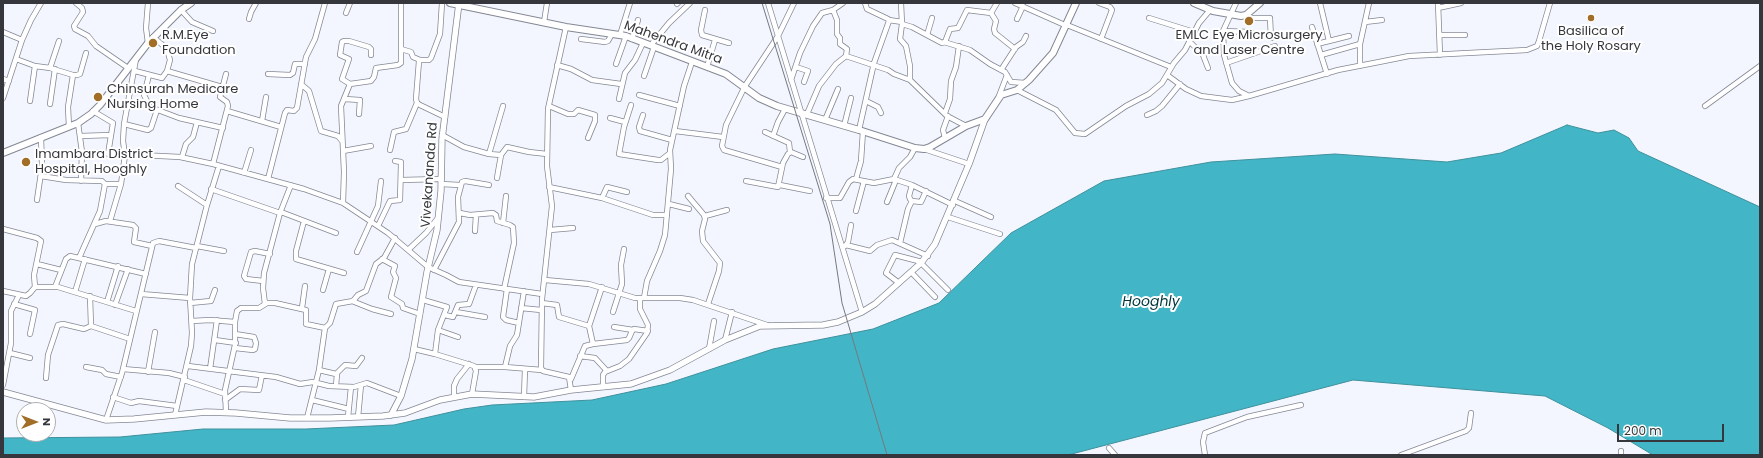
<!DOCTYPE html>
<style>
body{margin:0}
#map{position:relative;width:1763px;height:458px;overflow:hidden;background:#f3f6fe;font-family:Poppins,sans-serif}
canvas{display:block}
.frame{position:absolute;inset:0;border:4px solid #35373c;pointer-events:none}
.north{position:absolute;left:16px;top:402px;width:40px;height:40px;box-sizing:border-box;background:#fff;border:1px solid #aeafb1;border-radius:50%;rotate:90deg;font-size:11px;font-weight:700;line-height:16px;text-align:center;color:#35373c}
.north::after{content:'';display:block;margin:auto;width:14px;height:18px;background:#a26d26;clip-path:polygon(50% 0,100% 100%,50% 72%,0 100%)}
.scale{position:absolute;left:1617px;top:424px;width:107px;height:18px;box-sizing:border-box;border:2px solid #35373c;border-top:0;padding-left:5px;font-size:12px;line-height:14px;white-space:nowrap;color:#35373c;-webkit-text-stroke:3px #fff;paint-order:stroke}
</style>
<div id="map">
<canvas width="1763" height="458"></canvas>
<div class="frame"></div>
<div class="north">N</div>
<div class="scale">200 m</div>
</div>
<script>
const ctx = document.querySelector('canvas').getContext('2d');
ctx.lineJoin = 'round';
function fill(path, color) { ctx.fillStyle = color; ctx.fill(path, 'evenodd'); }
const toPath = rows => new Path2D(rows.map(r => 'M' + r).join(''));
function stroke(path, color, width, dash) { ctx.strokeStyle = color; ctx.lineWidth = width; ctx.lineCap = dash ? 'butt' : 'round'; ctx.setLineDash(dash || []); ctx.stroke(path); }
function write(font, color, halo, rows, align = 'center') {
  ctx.font = font + ' Poppins,sans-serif'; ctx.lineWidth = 4; ctx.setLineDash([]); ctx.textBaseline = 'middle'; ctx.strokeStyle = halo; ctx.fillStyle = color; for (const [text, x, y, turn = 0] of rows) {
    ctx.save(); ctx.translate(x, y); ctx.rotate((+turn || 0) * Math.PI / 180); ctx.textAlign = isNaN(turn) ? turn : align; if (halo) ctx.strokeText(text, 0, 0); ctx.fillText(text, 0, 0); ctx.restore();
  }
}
const water = toPath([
 [1567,125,1598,133,1614,130,1629,138,1638,151,1760,207,1760,455,1653,455,1608,428,1545,396,1353,380,1068,455,3,455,3,438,120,437,203,429,306,429,394,425,464,409,492,405,592,400,666,384,773,349,873,329,939,303,1011,233,1104,181,1211,162,1335,154,1447,162,1501,153,1567,125]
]);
fill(water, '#42b6c6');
stroke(water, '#3e909d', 1);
const minor = toPath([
 [76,3,82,8,83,12,74,26,75,29,88,36,96,46,128,68],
 [401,3,401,63,398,65,376,68,374,77,371,81,350,84,341,106,344,172,343,203,388,233,428,267,446,275,459,282,542,294],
 [442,3,440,34,431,58,429,60,421,60,419,61,416,99,417,103,420,105,445,117],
 [768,3,862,312],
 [901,3,902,24,912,27,942,43,945,42,950,29,958,28,967,10,991,13,997,3],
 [1015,3,1067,26],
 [1099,3,1110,7,1112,10,1101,39],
 [1236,3,1223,31,1224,55,1232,83,1239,91,1249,96,1338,70,1379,62,1409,56,1527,50,1537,46,1539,41,1550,3],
 [1320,3,1329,41],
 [1438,3,1440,55],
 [677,4,678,3],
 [1438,8,1461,3],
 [181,10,192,22,213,31],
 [705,10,701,30,702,35,729,43],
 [833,10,837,20,837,34,840,38,840,44,847,49,846,56],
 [346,13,350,3],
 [991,13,996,21,994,29,995,33,1015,49],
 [1246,15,1252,18,1270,18,1271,38],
 [1149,18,1194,32],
 [249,19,251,12,256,3],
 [1017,19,1023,6],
 [889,20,902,22],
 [544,22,547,3],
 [1365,22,1382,20],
 [902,24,900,39,906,46,910,66,910,80],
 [1067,25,1171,67],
 [566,27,548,109,547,166,552,206,542,299,541,368,543,371,569,377,571,390],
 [1312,27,1327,74],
 [1223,31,1251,32],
 [3,32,22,40],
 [620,35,630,3],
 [927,35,932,18],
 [1440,35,1465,35],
 [153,37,165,47,168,53,170,60,167,71,222,87],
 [581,39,605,42,608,41,612,34],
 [632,39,638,20],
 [944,42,970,50,990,64,1005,72,1011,82,1026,83],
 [1190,42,1203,55,1208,68],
 [148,43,146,28,148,3],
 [1317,44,1349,36],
 [651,45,669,23,690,3],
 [401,49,411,52,413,57,420,60],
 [1321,55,1360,44],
 [16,59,35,66,50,68,73,75,68,107,69,127],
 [1226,63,1275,46],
 [616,64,626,36],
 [557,65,571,69,592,80,621,84],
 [1360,66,1360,44,1369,3],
 [707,67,715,40],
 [796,67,808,71,804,82],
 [50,68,59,41],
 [1001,70,1016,47,1023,42,1026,36],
 [135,71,162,78,167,71],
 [268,74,290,75,293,73,295,64,305,64],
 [73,75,77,75,80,74,86,53],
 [149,75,144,95,150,107,179,118,223,128],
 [1167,75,1186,89,1201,96,1232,100,1249,96],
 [644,76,654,47],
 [3,79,9,81],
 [791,80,800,53,813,26,822,13,833,10,843,3],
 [301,84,309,91,321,131,338,136,342,141],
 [350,84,342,79,349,59,340,55,342,42,344,41,349,41,369,47,371,49,371,55],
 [1017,90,1056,110,1075,133,1085,134,1126,106,1149,94,1162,83,1174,63,1185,50,1199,23,1210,10],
 [639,95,680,106],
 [999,96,1007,75],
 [3,98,22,40,31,20,41,3],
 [345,99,360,100,359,114],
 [619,99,625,73,635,60,643,43],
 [30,101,35,66],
 [866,101,878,107,881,113],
 [50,104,55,69],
 [631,105,624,127,619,154,658,160,661,160,670,153],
 [549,106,568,114,574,114,578,110,595,115,595,121,588,138],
 [1705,106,1760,66],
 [93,111,113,123,108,154],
 [227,111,281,127],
 [945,113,950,99,951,81,956,67,959,46],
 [807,114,819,86,836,64,846,56,888,70,894,74,910,80,947,116,966,126],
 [643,115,639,127,640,131,672,140],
 [1147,115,1156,111,1162,106,1180,84],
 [610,118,625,122],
 [825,120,838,89],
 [262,121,266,97],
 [78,123,82,152,81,181],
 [124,124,148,130,151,128,157,110],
 [844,126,851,98],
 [859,130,874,63,889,21,888,19,867,9,865,3],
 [675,131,723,137],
 [765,132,789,143,790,152],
 [442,135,464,147,489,154,501,155,507,147,529,152,547,154],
 [80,136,111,135],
 [773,136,778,122,785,109],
 [945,138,943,130,948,116],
 [924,149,969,164],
 [390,150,394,132,406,129,417,103],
 [343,151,371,146],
 [82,152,180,157,213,164,304,189,343,203],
 [489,154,503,106],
 [182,157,186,144,193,137,197,122],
 [213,164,228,106,227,102,220,97,226,74],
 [782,167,724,150,722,146,726,125,745,86,778,36,794,3],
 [244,173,251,150],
 [41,176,66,180,102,181,105,184,100,211,79,258],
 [497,178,501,155],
 [268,179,285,113,287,110,294,111,297,108,306,57,315,39,325,3],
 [856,179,861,161,863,131],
 [894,179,899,168,910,157,915,148],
 [401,180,441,179],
 [746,181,778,187,783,163,788,154,791,152,803,157],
 [105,184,121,184,125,155,123,141,124,124,136,59],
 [441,184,460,185],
 [780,185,810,191],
 [912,185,909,196,910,199,912,201,921,202,926,191],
 [178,186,207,205],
 [549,187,602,198,653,215,667,215],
 [211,189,280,213],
 [688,196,704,215,705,219,702,231,703,241,720,263,719,271,708,304],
 [602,198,607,187,627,192],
 [826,198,840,198,849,182,853,179,874,183,894,179,912,185,953,205],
 [37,200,42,166,41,137],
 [955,201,991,217],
 [887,202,896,180],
 [669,204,689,209],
 [856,211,864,181],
 [281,212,336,233],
 [460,213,470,215,493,213,496,215,497,221,510,225,513,227,514,243,504,289],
 [705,216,727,210],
 [948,217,1000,234],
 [110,221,121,184],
 [304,221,296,251,296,259,344,273],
 [503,223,506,196],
 [95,224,106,221,133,225,136,228,134,242,152,246],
 [378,226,390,201,400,200,401,164,401,162,395,161],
 [3,229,37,238,41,241,34,275,35,287],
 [550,230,573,228],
 [475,231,476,215],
 [900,243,908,209,912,201],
 [846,245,870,251,877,245,892,240,928,256],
 [197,246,224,251],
 [845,246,848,242,851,225],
 [408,250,426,233,438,218],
 [357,252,378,206,381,181],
 [382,259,395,266,393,272,396,278,391,297,402,304,403,308,420,314],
 [921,263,948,290],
 [37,264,61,270],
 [434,270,459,222,458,197,462,182,465,181,489,185],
 [911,272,935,297],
 [545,280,589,284,635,298,680,298,693,300,767,325],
 [263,281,246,279,244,276,251,252,255,251,270,254],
 [899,283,886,273,895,255,922,262],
 [55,287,66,259,70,256,146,274],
 [507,289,503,317,506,320,519,323],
 [323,290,329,269],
 [3,291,26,296,30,293,35,287,58,287,136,311],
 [75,292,85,259],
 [141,294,190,298],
 [90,296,91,326,130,339],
 [644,298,647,281,660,251,665,235,671,169,670,150,684,86,692,62],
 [423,300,447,307,438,330,435,354],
 [352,301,372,309,391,314],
 [107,302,118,266],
 [190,303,211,301,215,290],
 [542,303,557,305,559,317,589,326],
 [14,304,35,310,30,334],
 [265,304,263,288,264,273,280,213,291,185],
 [115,305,128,269],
 [302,308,305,286],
 [521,308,541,310],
 [456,312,485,317],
 [613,312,622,284,621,265,624,249],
 [445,315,453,317,458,305,469,304,476,285],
 [192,321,210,320,235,322],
 [614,327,633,330],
 [325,328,330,323,336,304,353,301,358,295,366,291,376,264,384,258,395,238],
 [438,330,458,337],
 [215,340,236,343],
 [725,340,732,312],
 [593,344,589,326,602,287],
 [235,348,253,350,255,349,256,343,254,337,235,334],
 [414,349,435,354,474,366,476,371,472,394],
 [709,349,714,321],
 [10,353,30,358],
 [580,356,595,358,607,371],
 [188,366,276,377,300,384,313,382,329,386,354,387,367,383,401,396],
 [86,367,102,370,106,374,121,377],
 [475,367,505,367,542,370],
 [505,367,510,346,517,335,524,291],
 [123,369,169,373,185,377],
 [210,369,217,320],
 [319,370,336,374,345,365,356,366,362,358],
 [148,372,155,332],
 [46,378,48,355,58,325,63,324,84,329,91,326],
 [571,379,585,346,593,344,627,340,629,338,632,331,634,329,648,331],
 [184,380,225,394],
 [3,385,11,343,11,311,19,295],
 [336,386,337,374],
 [603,387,603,375,605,372,620,366,629,359,647,333,648,325,640,309,640,298],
 [113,397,131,403,139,401,177,406],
 [454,397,454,386,457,379,469,364],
 [524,397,525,369],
 [225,400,240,389,259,390,262,375],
 [312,400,349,409],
 [36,410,37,402],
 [226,412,225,390,235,345,235,322,237,311,241,308,259,308,267,303,275,303,306,310,306,324,325,328,319,370,307,418],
 [175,415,191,346,192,333,190,298,192,264,207,205,219,166],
 [348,417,351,387],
 [358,417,361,385],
 [106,420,122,373,153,243,159,241,196,248],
 [1109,448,1115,455],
 [1205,455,1203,442,1205,433,1247,417,1301,405],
 [1401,455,1466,431,1469,428,1471,413],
 [1621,455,1621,451]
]);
const tertiary = toPath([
 [3,392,106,420,134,419,206,412,236,413,290,418,330,418,383,416,405,413,440,400,472,394,534,397,571,390,631,384,670,370,725,340,760,326,823,325,838,322,862,312,875,304,921,263,935,244,969,164,985,119],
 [391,415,401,396,412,359,427,272,437,230,441,191,442,139,459,3]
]);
const secondary = toPath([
 [450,3,566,27,626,36,726,74,759,98,777,106,859,130,915,148,924,149,930,147,966,126,985,119,1001,95,1017,90,1029,80,1053,53,1076,3],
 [1194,3,1213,11,1241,16,1246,15,1260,3],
 [3,153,78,123,91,114,100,105,148,43,181,10,191,3]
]);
stroke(minor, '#848894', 6);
stroke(tertiary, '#848894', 7);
stroke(secondary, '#848894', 8);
stroke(minor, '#fff', 4.5);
stroke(tertiary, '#fff', 5.5);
stroke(secondary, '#fff', 6);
stroke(toPath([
 [762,3,830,224,842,303,887,455]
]), '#76787e', 1);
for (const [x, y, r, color] of [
 [1591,18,4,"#a26d26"],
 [1249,21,5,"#a26d26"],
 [153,43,5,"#a26d26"],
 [98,97,5,"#a26d26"],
 [26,162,5,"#a26d26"]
]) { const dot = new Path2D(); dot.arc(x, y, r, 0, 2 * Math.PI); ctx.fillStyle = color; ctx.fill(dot); stroke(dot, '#fff', 1.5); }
write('13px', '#35373c', '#fff', [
 ["Basilica of",1591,32,"center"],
 ["the Holy Rosary",1591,47,"center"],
 ["R.M.Eye",162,36],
 ["Foundation",162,51],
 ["EMLC Eye Microsurgery",1249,36,"center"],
 ["and Laser Centre",1249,51,"center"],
 ["Chinsurah Medicare",107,90],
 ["Nursing Home",107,105],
 ["Imambara District",35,155],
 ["Hospital, Hooghly",35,170]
], 'left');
write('13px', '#35373c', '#fff', [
 ["Mahendra Mitra",673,43,20],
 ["Vivekananda Rd",430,175,-86]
]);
write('italic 14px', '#00373d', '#fff', [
 ["Hooghly",1151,302]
]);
</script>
